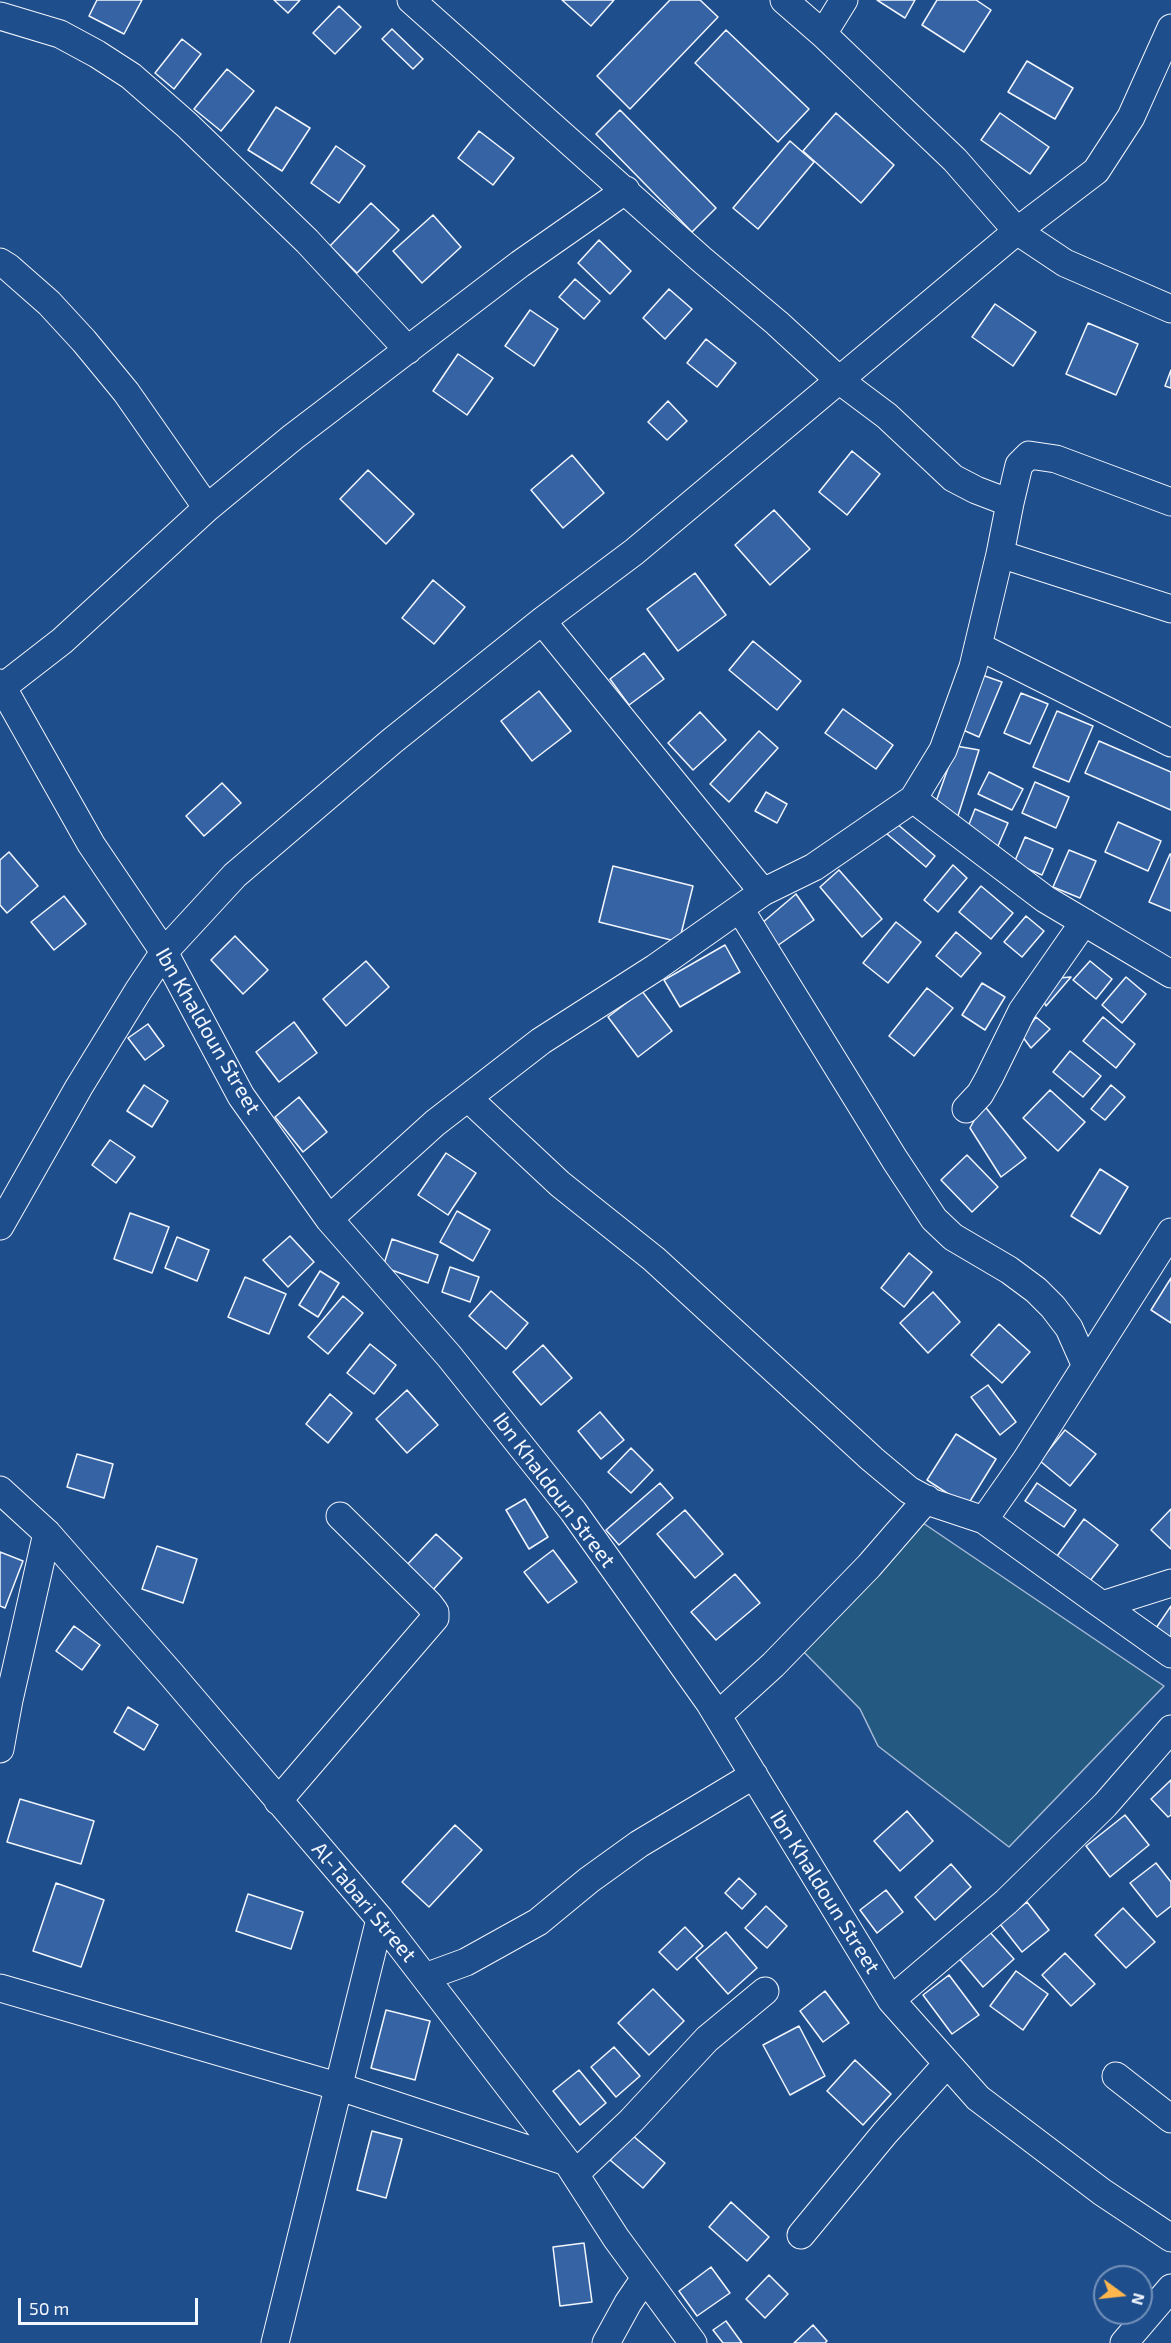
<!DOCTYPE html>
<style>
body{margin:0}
#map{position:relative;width:1171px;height:2343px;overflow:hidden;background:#1f4e8c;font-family:"Exo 2",sans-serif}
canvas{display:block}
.north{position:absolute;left:1093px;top:2265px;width:60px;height:60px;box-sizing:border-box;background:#1f4e8c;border:2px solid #7391ba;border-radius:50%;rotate:105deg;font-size:16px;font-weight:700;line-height:24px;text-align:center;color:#f2f6ff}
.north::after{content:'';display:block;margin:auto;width:21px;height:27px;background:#ffb74d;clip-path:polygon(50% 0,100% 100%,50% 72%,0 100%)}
.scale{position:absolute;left:18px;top:2298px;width:180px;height:27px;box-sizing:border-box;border:3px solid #f2f6ff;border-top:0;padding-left:8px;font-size:18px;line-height:21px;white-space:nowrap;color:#f2f6ff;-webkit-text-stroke:4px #1f4e8c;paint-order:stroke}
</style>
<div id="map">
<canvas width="1171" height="2343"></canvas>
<div class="north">N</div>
<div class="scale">50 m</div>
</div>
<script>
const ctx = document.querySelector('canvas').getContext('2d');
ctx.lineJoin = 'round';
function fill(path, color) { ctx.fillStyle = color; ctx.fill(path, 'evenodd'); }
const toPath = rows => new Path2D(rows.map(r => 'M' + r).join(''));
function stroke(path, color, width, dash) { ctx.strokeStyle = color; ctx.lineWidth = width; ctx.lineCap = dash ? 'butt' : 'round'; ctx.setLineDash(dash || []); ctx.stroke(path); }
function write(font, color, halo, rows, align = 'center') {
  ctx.font = font + ' "Exo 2",sans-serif'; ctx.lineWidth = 4.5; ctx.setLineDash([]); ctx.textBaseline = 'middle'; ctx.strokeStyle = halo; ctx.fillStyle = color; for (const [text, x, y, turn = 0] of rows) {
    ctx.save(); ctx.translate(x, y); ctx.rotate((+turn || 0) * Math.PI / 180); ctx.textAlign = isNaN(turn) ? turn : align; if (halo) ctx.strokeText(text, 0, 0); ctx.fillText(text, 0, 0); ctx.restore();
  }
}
const green = toPath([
 [923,1523,1164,1686,1009,1847,878,1746,860,1709,795,1643,923,1523]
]);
fill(green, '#245a82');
stroke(green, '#a8bbd7', 1.5);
const building = toPath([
 [97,0,142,0,124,34,89,16,97,0],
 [274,0,300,0,288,13,274,0],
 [562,0,614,0,591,26,562,0],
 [670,0,700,0,718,17,630,109,597,76,670,0],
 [877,0,915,0,905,18,877,0],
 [937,0,976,0,991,10,964,52,922,25,937,0],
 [339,6,361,27,335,54,313,33,339,6],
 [392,29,423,59,413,69,382,39,392,29],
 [726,30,809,109,778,142,695,63,726,30],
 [182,39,201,54,174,89,155,73,182,39],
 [1027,61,1073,88,1055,119,1008,92,1027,61],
 [227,69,254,91,221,131,194,109,227,69],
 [276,107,310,128,282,171,248,150,276,107],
 [620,110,716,208,692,232,596,134,620,110],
 [836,113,894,165,861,203,803,151,836,113],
 [1000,113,1049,147,1030,174,981,140,1000,113],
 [479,131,514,158,493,185,458,158,479,131],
 [790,141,814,162,758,229,733,208,790,141],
 [336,146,365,166,339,203,311,183,336,146],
 [371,203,399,230,357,273,330,246,371,203],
 [433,215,461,247,422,283,393,251,433,215],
 [599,240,631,271,610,294,578,263,599,240],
 [575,279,600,301,584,319,559,297,575,279],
 [669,289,692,309,665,339,643,318,669,289],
 [995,304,1036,332,1013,366,972,337,995,304],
 [530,310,558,329,534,366,505,346,530,310],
 [1088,323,1138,344,1116,395,1066,374,1088,323],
 [706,339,736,363,717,387,687,363,706,339],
 [458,354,493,378,467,415,433,391,458,354],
 [1171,370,1171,388,1165,386,1171,370],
 [668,401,687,421,667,440,648,422,668,401],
 [852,451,880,474,847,515,819,492,852,451],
 [572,455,604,493,563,528,531,490,572,455],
 [368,470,414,514,386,544,340,499,368,470],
 [774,510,810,549,770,585,735,545,774,510],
 [695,573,726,615,678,651,647,609,695,573],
 [433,580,465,607,434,644,402,618,433,580],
 [753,641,801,681,777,710,729,670,753,641],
 [644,653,664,679,629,705,610,679,644,653],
 [982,675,1002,682,979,737,963,730,982,675],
 [539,691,571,731,532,761,501,721,539,691],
 [1021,693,1048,704,1030,744,1004,733,1021,693],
 [843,709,893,745,876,769,825,733,843,709],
 [1057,711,1093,726,1069,782,1033,767,1057,711],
 [700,712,726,740,693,770,668,743,700,712],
 [759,731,778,748,729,802,710,784,759,731],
 [1099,741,1171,772,1171,810,1085,773,1099,741],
 [956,746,979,750,956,822,933,810,956,746],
 [989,772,1023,789,1012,810,978,794,989,772],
 [1035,782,1069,797,1056,828,1022,813,1035,782],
 [222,783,241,803,204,836,186,816,222,783],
 [766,792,787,804,777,823,755,811,766,792],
 [975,809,1008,823,998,846,966,832,975,809],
 [1118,822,1161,841,1148,871,1105,852,1118,822],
 [896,823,935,856,926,867,887,834,896,823],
 [1025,837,1053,849,1042,875,1014,863,1025,837],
 [1069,850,1096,861,1080,898,1053,887,1069,850],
 [9,852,38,886,7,913,0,905,0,860,9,852],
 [1170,854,1171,854,1171,911,1149,902,1170,854],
 [953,865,967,878,938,912,924,900,953,865],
 [613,866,693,886,679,942,599,922,613,866],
 [839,870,882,919,862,937,820,887,839,870],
 [981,886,1013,913,991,939,959,912,981,886],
 [796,894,814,920,777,946,762,923,796,894],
 [64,896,86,924,54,950,31,922,64,896],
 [1026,916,1044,931,1022,957,1004,942,1026,916],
 [896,922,921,942,888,983,863,963,896,922],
 [956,932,981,953,961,977,936,956,956,932],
 [235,936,268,970,243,994,211,960,235,936],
 [725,945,740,972,680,1007,664,980,725,945],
 [366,961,389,987,346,1026,323,999,366,961],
 [1090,961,1112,979,1096,999,1073,980,1090,961],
 [1071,977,1046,1006,1041,995,1059,978,1071,977],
 [1126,977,1146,994,1122,1023,1102,1005,1126,977],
 [982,983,1005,997,985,1030,962,1015,982,983],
 [927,988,953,1008,914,1056,889,1036,927,988],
 [642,991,672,1031,638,1057,608,1017,642,991],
 [1036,1017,1050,1029,1031,1048,1022,1036,1036,1017],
 [1103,1017,1135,1044,1116,1068,1083,1041,1103,1017],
 [294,1022,317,1053,279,1082,256,1052,294,1022],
 [148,1024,164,1046,145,1060,128,1038,148,1024],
 [1070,1051,1101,1076,1083,1097,1053,1072,1070,1051],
 [144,1085,168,1101,152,1127,127,1111,144,1085],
 [1111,1085,1125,1097,1105,1120,1091,1109,1111,1085],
 [1050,1090,1085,1122,1058,1151,1023,1118,1050,1090],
 [299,1097,327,1132,303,1152,275,1117,299,1097],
 [983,1104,1026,1158,1001,1177,970,1128,983,1104],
 [110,1140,135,1157,116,1183,92,1165,110,1140],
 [446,1153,476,1173,448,1215,418,1195,446,1153],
 [967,1155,998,1187,972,1212,941,1180,967,1155],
 [1100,1169,1128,1187,1100,1234,1071,1216,1100,1169],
 [457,1211,490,1230,473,1261,440,1242,457,1211],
 [130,1213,169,1227,152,1273,114,1259,130,1213],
 [290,1236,314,1262,288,1287,263,1260,290,1236],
 [177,1237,209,1250,197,1281,165,1268,177,1237],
 [392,1239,438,1255,428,1283,383,1267,392,1239],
 [909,1253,932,1272,904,1307,881,1288,909,1253],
 [450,1267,479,1277,470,1302,442,1292,450,1267],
 [320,1271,339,1283,318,1317,299,1305,320,1271],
 [245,1277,286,1294,269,1334,228,1317,245,1277],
 [1171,1278,1171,1323,1151,1310,1171,1278],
 [491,1291,528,1323,506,1349,469,1316,491,1291],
 [933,1292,960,1322,928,1353,900,1323,933,1292],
 [343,1296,363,1313,328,1354,308,1337,343,1296],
 [999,1324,1030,1352,1002,1383,971,1355,999,1324],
 [370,1344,396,1365,374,1394,347,1373,370,1344],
 [543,1345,572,1378,541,1405,513,1372,543,1345],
 [988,1385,1016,1422,1000,1435,971,1397,988,1385],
 [407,1390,438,1425,407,1453,376,1419,407,1390],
 [330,1394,352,1413,328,1443,306,1424,330,1394],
 [600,1412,624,1440,601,1459,578,1431,600,1412],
 [1065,1430,1096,1454,1070,1486,1040,1461,1065,1430],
 [956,1434,996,1459,967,1506,927,1480,956,1434],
 [631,1448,653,1470,631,1493,608,1472,631,1448],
 [77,1454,113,1464,104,1498,67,1487,77,1454],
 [660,1483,673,1498,619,1545,606,1530,660,1483],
 [1037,1483,1076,1510,1064,1527,1025,1501,1037,1483],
 [525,1499,548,1537,529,1549,506,1510,525,1499],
 [1171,1509,1171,1549,1151,1530,1171,1509],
 [685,1510,723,1554,695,1578,657,1534,685,1510],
 [1084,1519,1118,1545,1089,1582,1052,1563,1084,1519],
 [436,1534,462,1558,431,1592,405,1567,436,1534],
 [157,1546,197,1559,183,1603,142,1589,157,1546],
 [553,1550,577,1582,548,1603,524,1572,553,1550],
 [0,1552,23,1561,5,1608,0,1606,0,1552],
 [735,1574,760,1603,716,1640,691,1612,735,1574],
 [1171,1606,1171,1647,1152,1634,1171,1606],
 [74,1626,100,1645,82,1670,56,1651,74,1626],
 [128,1707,158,1725,144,1750,114,1732,128,1707],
 [1171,1780,1171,1815,1168,1817,1151,1799,1171,1780],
 [20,1799,94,1821,81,1864,7,1842,20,1799],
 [907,1811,933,1841,900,1871,874,1841,907,1811],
 [1125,1815,1149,1845,1110,1877,1086,1846,1125,1815],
 [455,1825,482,1850,429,1907,402,1882,455,1825],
 [1156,1863,1171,1882,1171,1906,1157,1917,1130,1883,1156,1863],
 [951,1864,971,1887,935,1920,915,1897,951,1864],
 [739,1878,756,1894,742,1909,725,1893,739,1878],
 [56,1883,104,1900,81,1967,33,1951,56,1883],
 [886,1890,903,1912,877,1933,860,1910,886,1890],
 [248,1894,303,1912,291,1949,236,1931,248,1894],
 [1027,1902,1049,1930,1022,1952,1000,1924,1027,1902],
 [766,1906,787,1926,767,1948,745,1928,766,1906],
 [1123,1908,1155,1942,1126,1968,1095,1935,1123,1908],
 [685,1927,703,1946,677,1970,659,1952,685,1927],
 [987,1929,1014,1959,983,1987,957,1956,987,1929],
 [726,1932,757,1968,728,1994,696,1958,726,1932],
 [1065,1953,1095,1984,1071,2006,1042,1975,1065,1953],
 [1016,1971,1048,1994,1023,2030,990,2006,1016,1971],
 [949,1975,979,2015,952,2034,923,1995,949,1975],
 [653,1989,684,2021,649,2055,618,2023,653,1989],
 [825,1991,849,2023,823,2042,800,2011,825,1991],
 [386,2010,430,2021,415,2080,371,2068,386,2010],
 [799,2026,825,2076,790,2095,763,2045,799,2026],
 [614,2047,640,2076,616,2097,591,2067,614,2047],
 [855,2060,891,2094,863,2125,827,2091,855,2060],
 [579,2070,606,2103,580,2125,553,2091,579,2070],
 [372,2131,402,2139,386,2198,357,2190,372,2131],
 [632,2135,665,2163,643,2188,610,2160,632,2135],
 [731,2202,769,2237,747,2261,709,2227,731,2202],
 [584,2243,592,2302,560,2306,553,2247,584,2243],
 [711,2267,730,2293,697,2316,679,2291,711,2267],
 [769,2275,788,2294,765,2318,746,2299,769,2275],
 [726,2321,742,2343,723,2343,713,2330,726,2321],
 [813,2325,827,2341,825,2343,794,2343,813,2325]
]);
fill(building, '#3563a3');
stroke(building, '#f2f6ff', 1.5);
const minor = toPath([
 [784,0,823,34,955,160,1017,231,1096,171,1131,117,1171,28],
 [0,16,60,34,97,54,131,76,187,125,307,241,408,350],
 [823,34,844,0],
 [0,262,8,267,49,303,84,341,126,392,207,508],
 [1010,503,1019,465,1029,455,1056,459,1171,502],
 [1000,554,1171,609],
 [542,621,763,892],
 [978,646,1171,743],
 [0,683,91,844,164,952,241,1096,329,1219,449,1356,573,1511,709,1702,891,2000,978,2098,1102,2192,1171,2238],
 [0,689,62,641,207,508,293,437,520,264,626,190],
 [913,799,1045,899,1171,974],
 [740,909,895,1160,934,1219,953,1237,1009,1270,1036,1290,1053,1307,1069,1328,1085,1364],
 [468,1098,560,1184,654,1259,872,1459,909,1490,933,1503,984,1520],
 [966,1109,980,1094,989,1078,1022,1011,1084,922],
 [329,1219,435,1123,541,1041,655,968,763,892,814,867,913,799,943,750,973,667,1000,554,1010,503,976,490,953,478,887,416,839,380,777,323,701,259,411,0],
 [0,1226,79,1087,138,991,164,952,235,875,392,741,542,621,634,552,1017,231,1065,263,1171,309],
 [1171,1232,1026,1460,984,1520,1102,1605,1171,1583],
 [0,1490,47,1533,171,1674,380,1919,567,2162,616,2238,693,2343],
 [1102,1605,1171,1654],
 [718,1715,773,1665,869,1566,927,1499],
 [0,1749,9,1700,47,1533],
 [278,1801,435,1618,435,1612,429,1604,340,1516],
 [425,1977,466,1962,538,1922,589,1880,639,1844,754,1775],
 [0,1988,340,2087,567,2162],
 [891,2000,1006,1902,1105,1805,1171,1729],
 [1116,2076,1171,2119],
 [575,2174,631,2121,707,2039,765,1991],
 [801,2235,885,2133,947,2064],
 [275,2343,380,1919],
 [606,2343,628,2303,645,2278],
 [1124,2343,1171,2288]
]);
stroke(minor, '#f2f6ff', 29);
stroke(minor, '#1f4e8c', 27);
write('21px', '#f2f6ff', '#1f4e8c', [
 ["Ibn Khaldoun Street",208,1031,60],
 ["Ibn Khaldoun Street",554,1490,53],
 ["Ibn Khaldoun Street",825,1892,58],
 ["Al-Tabari Street",364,1902,50]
]);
</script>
